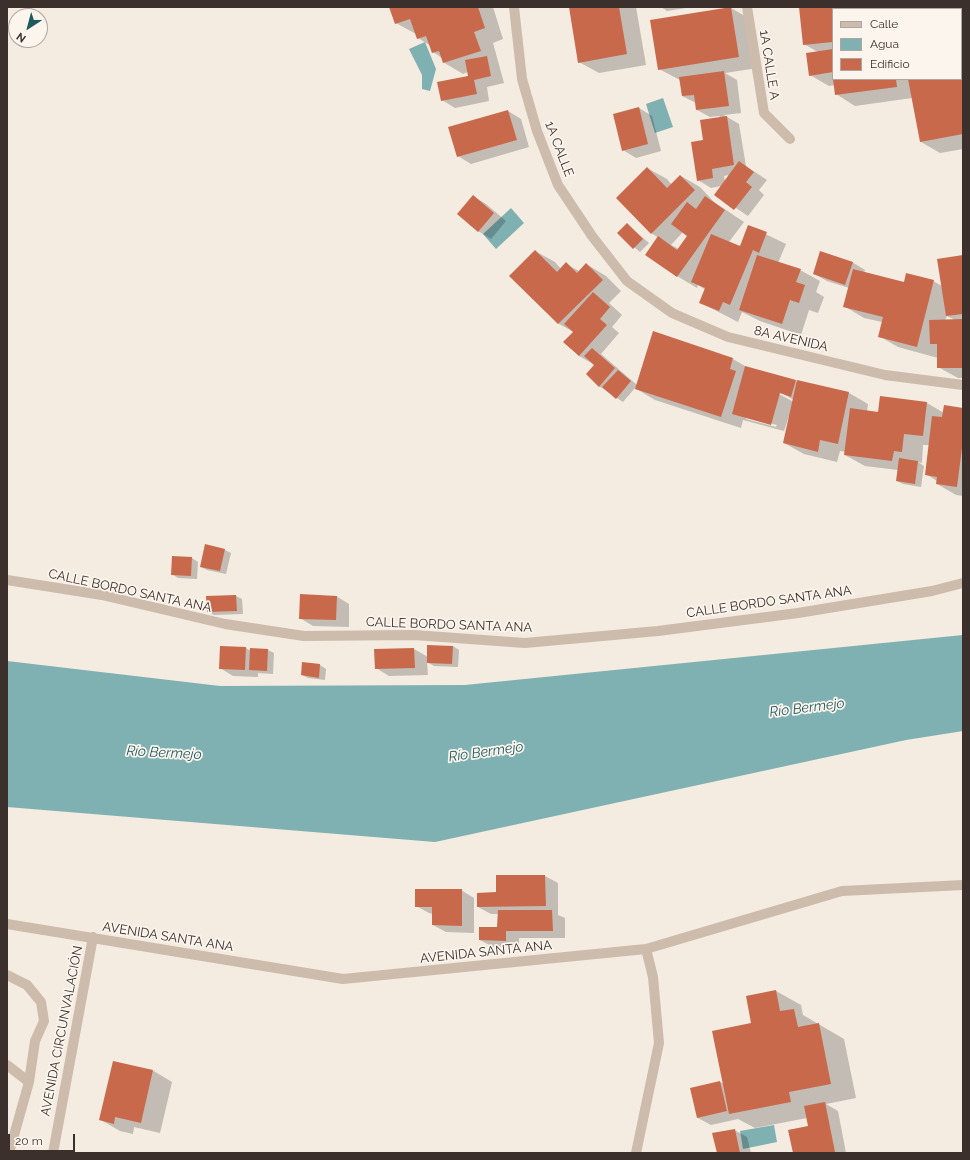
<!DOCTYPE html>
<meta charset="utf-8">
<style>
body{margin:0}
#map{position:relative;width:970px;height:1160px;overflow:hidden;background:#f4ebe1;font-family:Raleway,sans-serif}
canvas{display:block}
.frame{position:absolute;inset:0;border:8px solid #3b302b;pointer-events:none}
.legend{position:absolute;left:832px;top:8px;width:130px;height:72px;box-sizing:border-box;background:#fbf5ee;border:1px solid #aea6a0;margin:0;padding:5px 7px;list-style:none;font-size:12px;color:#3b302b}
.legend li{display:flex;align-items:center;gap:8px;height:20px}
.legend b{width:20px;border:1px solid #aea6a0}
.north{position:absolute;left:8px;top:8px;width:40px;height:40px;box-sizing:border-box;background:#fbf5ee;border:1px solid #aea6a0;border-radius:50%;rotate:216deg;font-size:11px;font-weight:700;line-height:16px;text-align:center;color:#3b302b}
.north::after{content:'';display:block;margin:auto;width:14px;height:18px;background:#1f5a5e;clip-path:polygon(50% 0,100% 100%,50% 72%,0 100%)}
.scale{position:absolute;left:8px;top:1134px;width:67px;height:18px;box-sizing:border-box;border:2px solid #3b302b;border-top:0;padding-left:5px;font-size:12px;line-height:14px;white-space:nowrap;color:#3b302b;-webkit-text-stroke:3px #fbf5ee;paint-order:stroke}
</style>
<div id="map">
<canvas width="970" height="1160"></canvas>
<div class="frame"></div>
<ul class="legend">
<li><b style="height:5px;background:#cdbbac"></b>Calle</li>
<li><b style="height:11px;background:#7fb0b2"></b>Agua</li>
<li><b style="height:11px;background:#c8694b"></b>Edificio</li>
</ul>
<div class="north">N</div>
<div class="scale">20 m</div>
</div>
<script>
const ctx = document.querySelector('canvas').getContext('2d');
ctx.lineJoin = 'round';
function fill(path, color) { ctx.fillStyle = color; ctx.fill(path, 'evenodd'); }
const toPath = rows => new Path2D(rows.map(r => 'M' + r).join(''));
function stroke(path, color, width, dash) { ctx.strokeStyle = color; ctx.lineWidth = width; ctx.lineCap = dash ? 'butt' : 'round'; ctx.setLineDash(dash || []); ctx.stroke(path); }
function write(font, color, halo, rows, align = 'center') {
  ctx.font = font + ' Raleway,sans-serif'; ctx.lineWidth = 3.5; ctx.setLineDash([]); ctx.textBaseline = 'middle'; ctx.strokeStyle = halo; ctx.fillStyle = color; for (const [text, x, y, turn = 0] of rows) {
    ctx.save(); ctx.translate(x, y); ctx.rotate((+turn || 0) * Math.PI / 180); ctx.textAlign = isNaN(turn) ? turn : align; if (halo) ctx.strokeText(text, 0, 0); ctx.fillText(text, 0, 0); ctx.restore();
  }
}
fill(toPath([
 [425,42,436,69,430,91,422,89,422,75,409,49],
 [663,98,673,127,655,133,646,104],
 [511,208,524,223,496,249,483,234],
 [963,635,963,731,906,740,435,842,7,807,7,661,220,686,465,685],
 [774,1125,777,1142,743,1149,740,1131]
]), '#7fb0b2');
fill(toPath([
 [390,7,493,7,503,39,493,43,504,83,487,87,489,101,455,108,442,100,469,76,468,72,463,74,443,62,442,58,433,52,431,46,418,38,416,34,396,23],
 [570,7,636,7,646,65,599,73,579,62],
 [661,7,692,7,667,11],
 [800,7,882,7,886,9,833,9,833,79,961,79,961,67,963,66,963,149,940,153,921,142,912,98,855,106,836,94,835,85,829,86,810,75,818,52,804,44],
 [731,8,750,19,758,68,725,73,737,80,741,113,724,115,739,124,746,166,767,180,759,190,764,195,748,216,715,194,721,186,711,188,698,180,704,141,720,116,710,117,697,110,696,103,682,96,680,80,659,69],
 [729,175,725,181,724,176],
 [639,108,652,116,661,151,636,158,623,150],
 [508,111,521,119,529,147,471,164,458,156],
 [647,168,667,179,672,185,681,176,700,187,714,202,744,222,729,242,740,247,749,226,786,244,778,263,800,270,820,281,816,292,824,297,818,313,809,310,801,335,760,321,742,312,738,322,701,303,706,290,698,285,697,288,677,276,659,238,651,233],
 [683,232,689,236,679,249,671,245],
 [473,196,486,204,506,221,491,239,478,231],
 [627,224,649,243,640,252,618,233],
 [535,251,555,262,561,269,566,264,579,271,586,264,606,276,621,291,609,303,622,315,612,327,619,333,601,354,637,385,654,333,733,359,750,369,798,382,849,393,868,404,867,411,879,413,927,403,944,413,963,409,963,496,956,495,937,484,937,481,926,474,930,445,923,445,922,463,918,462,924,466,921,487,903,484,897,481,898,470,865,466,845,455,846,452,840,451,837,462,804,454,784,443,790,416,789,416,784,431,743,420,741,428,655,400,635,388,623,402,599,386,595,365,579,356,565,342,574,332,559,324,511,276],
 [776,390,794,400,794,402,775,392],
 [746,417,777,425,776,427,746,419],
 [963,256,963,378,958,378,938,367,938,358,898,347,879,336,882,322,864,318,844,306,849,288,827,281,814,274,852,262,865,270,864,273,905,283,933,281,942,286],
 [947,316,955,320,945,321],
 [205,545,225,550,231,553,226,574,207,570,201,567],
 [192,558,198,562,197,579,178,578,172,574],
 [236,596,242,599,243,614,214,615,208,612],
 [336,596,349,604,349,627,313,626,300,618],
 [453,646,459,650,458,667,434,666,427,662,428,675,389,676,376,668,375,650,414,649,428,657],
 [246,648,251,651,268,650,274,653,273,674,258,673,258,677,233,676,220,668],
 [320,665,326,669,325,680,308,678,302,675],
 [545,876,558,883,558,915,565,918,565,938,519,938,519,947,493,947,480,940,498,928,499,914,491,914,478,907,497,893],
 [461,890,474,898,474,933,446,932,433,925,433,914,429,913,416,906],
 [776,991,801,1005,803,1015,844,1039,856,1098,826,1104,838,1111,846,1153,794,1153,789,1130,809,1127,807,1118,755,1128,738,1119,711,1125,698,1118,720,1082,724,1084,752,1024],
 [152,1070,172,1082,160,1133,134,1127,133,1134,120,1131,101,1120],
 [734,1130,747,1137,751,1153,718,1153]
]), '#0003');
fill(toPath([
 [389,7,478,7,485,28,474,32,481,51,443,63,439,51,432,53,426,36,417,39,410,19,395,24],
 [569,7,619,7,627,54,578,63],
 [731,7,739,57,658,70,650,20],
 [799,7,867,7,868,9,833,9,833,42,803,45],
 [833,49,833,72,809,76,806,53],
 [487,56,491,76,474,80,477,94,441,101,437,82,468,76,465,60],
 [963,65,963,134,920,142,908,79,961,79,961,66],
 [724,71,729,106,696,110,694,95,682,96,679,77],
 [833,79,896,79,897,87,835,95],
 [639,107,648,144,622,151,613,114],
 [508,110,517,140,457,157,448,127],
 [727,116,734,165,712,169,713,178,697,181,691,142,703,140,700,120],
 [739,161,754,172,746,182,752,187,734,210,714,195],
 [647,167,667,188,680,175,695,190,651,234,616,198],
 [473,195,494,213,478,232,457,214],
 [705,196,725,210,677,277,645,255,658,236,677,250,687,236,671,224,687,202,696,209],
 [627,223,643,239,633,249,617,233],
 [748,225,767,232,759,253,753,250,730,305,723,302,719,311,699,303,705,288,691,282,711,234,740,246],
 [535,250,557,272,566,262,577,273,586,263,603,280,558,324,509,276],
 [820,251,853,262,845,285,813,274],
 [757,255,801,269,796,282,805,285,799,303,790,300,782,324,739,310],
 [963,255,963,314,946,316,937,259],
 [853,269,904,282,906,273,934,280,917,347,878,337,883,317,843,307],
 [593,292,610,307,600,319,607,325,579,356,563,342,573,332,564,324],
 [963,319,963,368,937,368,937,344,930,344,929,320],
 [653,331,733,358,730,369,736,371,721,417,635,389],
 [592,348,615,368,599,387,586,374,594,365,584,356],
 [745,366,796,380,791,397,780,393,771,425,732,414],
 [618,370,631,381,616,399,602,387],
 [797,380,849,392,838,444,820,440,818,452,783,443],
 [880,396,927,402,923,436,904,434,902,452,894,451,892,461,844,455,850,408,878,412],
 [944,405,963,408,963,440,957,487,936,484,937,477,925,475,932,416,942,417],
 [899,458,918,461,915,484,896,481],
 [205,544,225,549,220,571,200,567],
 [172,556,192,557,191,576,171,575],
 [300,594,337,596,336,620,299,619],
 [236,595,237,611,207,612,206,596],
 [427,645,453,646,452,664,427,663],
 [220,646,246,647,245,670,219,669],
 [250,648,268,649,267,671,249,670],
 [414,648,415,668,375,669,374,649],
 [302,662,320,664,319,678,301,675],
 [496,875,545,875,546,906,477,907,477,893,496,892],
 [415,889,462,889,462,926,432,925,432,907,415,907],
 [498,910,552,910,553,931,506,931,506,941,479,940,479,927,497,927],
 [776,990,780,1011,794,1009,798,1027,819,1023,831,1084,789,1092,791,1102,729,1114,712,1031,751,1023,746,996],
 [113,1061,153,1070,141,1123,115,1117,114,1124,99,1120],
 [720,1081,727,1111,697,1118,690,1088],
 [825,1102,835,1152,793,1153,788,1130,808,1126,804,1106],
 [735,1129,740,1153,717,1153,712,1133]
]), '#c8694b');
stroke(toPath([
 [7,975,27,985,41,1002,44,1021,35,1041,29,1082,9,1153],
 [7,1065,29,1082]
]), '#cdbbac', 10);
stroke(toPath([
 [514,7,522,79,537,131,558,185,592,236,627,281,672,313,728,337,885,375,963,385],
 [747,7,764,113,790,139],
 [7,580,102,595,225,624,304,636,414,635,525,643,658,631,798,613,932,591,963,583],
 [7,924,343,979,646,949,842,891,963,885],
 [53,1153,93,937],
 [636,1153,659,1043,653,977,646,949]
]), '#cdbbac', 10);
write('13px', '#3b302b', '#fbf5ee', [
 ["1A CALLE A",769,65,81],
 ["1A CALLE",559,149,69],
 ["8A AVENIDA",791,339,13],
 ["CALLE BORDO SANTA ANA",130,591,12],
 ["CALLE BORDO SANTA ANA",769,602,-8],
 ["CALLE BORDO SANTA ANA",449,625,2],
 ["AVENIDA SANTA ANA",168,937,9],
 ["AVENIDA SANTA ANA",486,952,-6],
 ["AVENIDA CIRCUNVALACIÓN",62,1031,-79]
]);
write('italic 14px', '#1f5a5e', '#fbf5ee', [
 ["Río Bermejo",807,708,-7],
 ["Río Bermejo",486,752,-8],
 ["Río Bermejo",164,753,3]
]);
</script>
